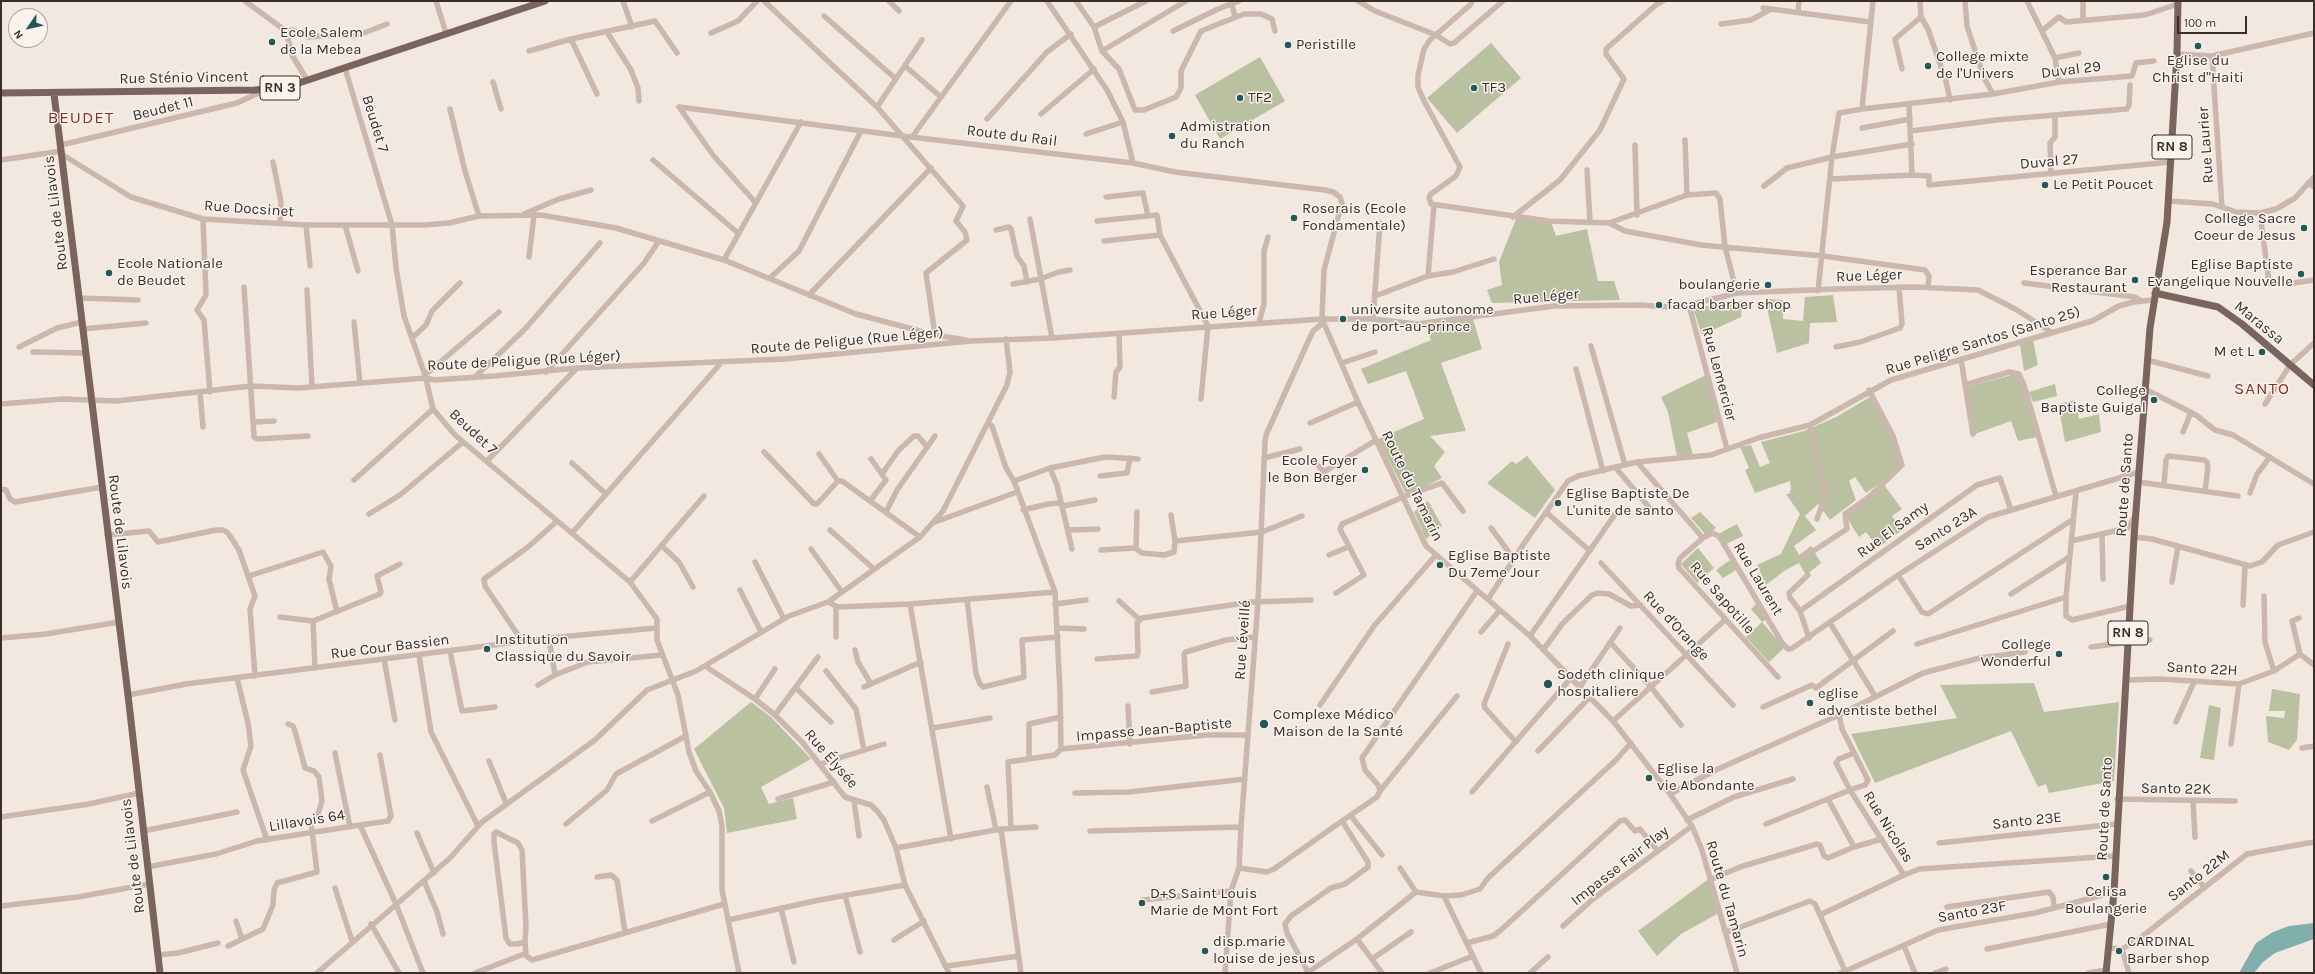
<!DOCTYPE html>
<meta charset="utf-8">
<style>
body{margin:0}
#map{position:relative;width:2315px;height:974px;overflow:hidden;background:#f2e8e0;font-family:Karla,sans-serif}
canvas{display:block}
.frame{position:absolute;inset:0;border:2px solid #392e2b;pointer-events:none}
.north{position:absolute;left:8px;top:8px;width:40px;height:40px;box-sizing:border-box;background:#faf3ed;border:1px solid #ada49f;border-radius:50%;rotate:236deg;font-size:11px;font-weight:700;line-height:16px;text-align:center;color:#392e2b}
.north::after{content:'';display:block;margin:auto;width:14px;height:18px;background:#215958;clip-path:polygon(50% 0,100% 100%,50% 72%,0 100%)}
.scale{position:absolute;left:2177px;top:16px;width:70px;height:18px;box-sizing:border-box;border:2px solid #392e2b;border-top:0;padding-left:5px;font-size:12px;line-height:14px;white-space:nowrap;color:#392e2b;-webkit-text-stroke:3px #faf3ed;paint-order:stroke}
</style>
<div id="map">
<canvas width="2315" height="974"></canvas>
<div class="frame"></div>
<div class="north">N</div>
<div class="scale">100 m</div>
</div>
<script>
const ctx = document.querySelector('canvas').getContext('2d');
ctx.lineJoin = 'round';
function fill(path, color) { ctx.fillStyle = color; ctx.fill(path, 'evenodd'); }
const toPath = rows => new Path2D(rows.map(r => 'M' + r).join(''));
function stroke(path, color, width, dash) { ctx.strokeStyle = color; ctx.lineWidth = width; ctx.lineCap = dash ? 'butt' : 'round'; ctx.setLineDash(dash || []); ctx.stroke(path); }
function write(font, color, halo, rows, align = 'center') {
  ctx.font = font + ' Karla,sans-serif'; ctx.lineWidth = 3; ctx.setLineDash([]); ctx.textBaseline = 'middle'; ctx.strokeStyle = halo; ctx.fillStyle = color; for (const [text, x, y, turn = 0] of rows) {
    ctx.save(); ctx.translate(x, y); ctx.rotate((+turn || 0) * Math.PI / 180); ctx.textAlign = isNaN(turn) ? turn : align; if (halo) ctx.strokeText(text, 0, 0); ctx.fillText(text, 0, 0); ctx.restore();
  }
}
fill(toPath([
 [1491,43,1521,78,1457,133,1427,98],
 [1260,57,1285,101,1220,139,1195,95],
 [1516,219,1550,219,1556,236,1587,229,1598,281,1614,281,1620,300,1492,303,1487,290,1502,285,1499,262],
 [1833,295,1837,322,1810,323,1809,343,1777,353,1765,299,1783,300,1783,319,1803,321,1805,297],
 [1742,301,1741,317,1702,335,1693,308],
 [1473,319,1482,349,1441,363,1466,431,1430,436,1445,452,1434,466,1442,478,1407,496,1378,439,1424,419,1406,371,1368,384,1361,369,1431,340,1425,324],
 [2033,340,2038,365,2024,371,2020,345],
 [2019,373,2037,437,2018,441,2011,421,1975,434,1968,387],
 [1706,375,1717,422,1687,433,1693,455,1677,456,1668,412,1661,397],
 [2055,384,2057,396,2033,402,2029,392],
 [1870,397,1895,444,1901,463,1886,479,1866,493,1855,477,1849,481,1856,500,1830,520,1818,504,1805,516,1816,530,1794,546,1799,555,1811,546,1821,563,1806,575,1799,563,1784,571,1766,585,1757,565,1781,554,1800,514,1786,494,1789,494,1791,489,1790,481,1755,493,1745,470,1749,468,1740,447,1751,445,1760,467,1770,463,1761,442,1804,431,1836,417],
 [2075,400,2079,419,2099,414,2101,432,2065,442,2058,404],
 [1527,456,1555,490,1535,518,1487,483,1512,461,1516,464],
 [1884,485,1902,509,1892,516,1902,530,1878,548,1866,532,1859,537,1845,515],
 [1428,501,1442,526,1426,539,1414,512],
 [1700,512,1716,528,1707,536,1691,518],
 [1737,524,1743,536,1726,544,1720,533],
 [1698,548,1714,568,1697,583,1681,564],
 [1730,560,1736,570,1723,578,1716,570],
 [1757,603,1768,618,1762,622,1784,648,1769,662,1746,637,1762,622,1751,609],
 [2034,683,2044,712,2119,702,2114,781,2049,793,2046,784,2038,787,2011,731,1875,783,1851,734,1957,718,1940,685],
 [2272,689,2300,694,2297,740,2289,750,2268,742,2266,716,2284,718,2285,711,2269,711],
 [751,702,772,718,811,759,761,787,769,804,793,798,797,819,727,833,724,808,694,749],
 [2209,705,2221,708,2214,760,2200,758],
 [1710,878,1717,914,1681,934,1657,956,1638,931]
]), '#b9c1a0');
fill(toPath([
 [2314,923,2314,939,2275,953,2263,962,2254,973,2239,973,2256,943,2273,932,2289,926]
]), '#80afac');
stroke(toPath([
 [245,1,286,31,292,55,307,80],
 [436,1,446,33],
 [623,1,632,27],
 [764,1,877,107,963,206,956,221,965,232,967,240,926,273,935,335],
 [889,1,899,11],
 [1047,1,1107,90,1123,122,1133,163],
 [1076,1,1094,27,1102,51,1119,69,1135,110,1144,110,1176,97,1181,88,1181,71,1201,31,1244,14,1261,14,1272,19,1275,31],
 [1231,1,1235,17],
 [1358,1,1375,11,1436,35,1450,44,1454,43,1503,1],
 [1472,1,1470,5,1430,40,1424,49,1418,75,1418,87,1424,101,1460,167,1456,176,1431,194,1429,197,1431,204,1548,221,1609,223,1625,231,1701,245,1823,256,1925,270,1929,276,1928,287],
 [1920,1,1921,17,1928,29,1946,81,1950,100],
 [1965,1,1967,26,1984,78,1993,94],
 [2027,1,2055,58,2059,82],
 [1763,8,1870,22],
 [1798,12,1799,1],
 [824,16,896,79],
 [2083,20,2083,1],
 [1721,24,1751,20,1771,9],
 [1094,27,1146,1],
 [2043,30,2059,17,2066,22,2145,15,2178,4],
 [286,31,293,30,308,37,332,35,356,36,387,24],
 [1173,31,1218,9,1239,1],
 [607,32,631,70,638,88,639,101],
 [711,33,738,21,757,1],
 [529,51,571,39],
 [1102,51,1186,1],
 [2177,54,2212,56,2314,33],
 [2212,56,2222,207],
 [2055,58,2079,53],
 [905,66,941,97],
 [345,68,392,225,396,268,404,316,425,375,433,409,455,435,630,582,657,619,657,640,678,695,689,752,696,771,710,792,719,811,722,826,722,890,739,973],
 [1902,69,1895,39,1921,17],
 [493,82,501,109],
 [597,94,571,39,655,21,677,53],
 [1909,104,1912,175,1929,176,1929,185,2171,162],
 [679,107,902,136,1133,163,1175,172,1325,190,1333,192,1340,197,1342,203,1324,270,1322,319,1358,402,1426,546,1530,636,1571,678,1613,721,1670,794,1692,826,1702,850,1737,973],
 [679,107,713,155,755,202],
 [877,107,922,40],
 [450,109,465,171,479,216],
 [1862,109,1873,1],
 [1041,114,1094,69],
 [987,119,1047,52,1071,34],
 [1862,128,1910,119],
 [1911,131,1996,120,2055,115],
 [1086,134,1123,122],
 [912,137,1011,1],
 [1685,140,1687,195],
 [61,145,237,103,265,90],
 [1635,145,1637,215],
 [63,155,131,197,203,219,306,225,425,225,449,223,479,216,541,215,616,228,724,260,856,314,935,335,966,340],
 [1,160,62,151],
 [653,160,738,233],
 [273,162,281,202,280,224],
 [1587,170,1590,222],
 [2051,174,2050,143,2055,137,2055,115,2127,109,2129,105,2130,85],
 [1830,179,1912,175],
 [2308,183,2314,187],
 [1764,186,1787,168,1832,157,1912,144],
 [1106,197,1143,193,1148,216],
 [2169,201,2213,204,2236,212,2260,213,2276,209,2295,198,2314,177],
 [2260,213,2269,283,2293,283,2314,280],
 [524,214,559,199,591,190],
 [1513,217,1560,180,1600,130,1624,79,1606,54,1606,49,1657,4,1663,1],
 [203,219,206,295,197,310,204,320,210,392],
 [1030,219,1052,338],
 [1097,221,1157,215,1160,235],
 [1609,223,1687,195,1716,193,1720,199,1725,247,1737,293],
 [306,225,310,266],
 [345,225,358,271],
 [996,230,1009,227,1011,229,1017,256,1024,266,1027,282],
 [1104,241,1160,235,1208,326,1201,399],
 [529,257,534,215],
 [724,260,801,122],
 [1428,276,1434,205],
 [770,278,799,251,861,131],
 [2024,283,2135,297,2140,300],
 [1013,284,1040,279,1059,272,1070,270],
 [244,287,254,437,257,439,308,436],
 [307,290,312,386],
 [1818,291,1832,157,1839,113,1862,109,1993,94,2059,82,2132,76,2136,63,2154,61],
 [809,295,931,168],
 [1375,296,1428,276,1453,272,1494,259],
 [79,298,138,300],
 [1689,305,1727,449],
 [1373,319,1380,223],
 [354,322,360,383],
 [1259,323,1264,304,1264,251,1268,237],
 [82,329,146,323],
 [412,338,426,325,432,311,460,283],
 [1591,346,1625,465],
 [19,347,57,328,82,322],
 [1836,347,1860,342,1900,328,1902,324,1899,287],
 [33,352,85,353],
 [1961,359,1973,434],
 [2147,360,2208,376],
 [1342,363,1375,352],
 [1576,369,1603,471],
 [546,372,644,263,659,241],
 [425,375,499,312],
 [475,377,525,329,600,243],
 [1965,385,2009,372,2019,374,2024,385,2056,496],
 [2145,389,2196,415,2215,430,2233,435,2314,484],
 [200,393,203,427],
 [1114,397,1116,372,1120,367,1119,333],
 [1,404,63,399,116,401,251,386,298,388,426,378,434,380,494,376,577,368,784,359,971,341,1052,338,1322,319,1373,319,1417,324,1554,306,1640,305,1671,307,1689,305,1737,293,1834,289,1915,287,1978,290,2017,310,2051,332],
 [2265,404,2290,365,2314,343],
 [254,422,274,421],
 [988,423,992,426,1006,468,1014,481,1050,468,1057,485,1072,549],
 [1310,423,1358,402],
 [1810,425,1825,491,1824,500,1817,519],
 [2183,432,2191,412],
 [764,452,814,504,817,504,838,481,842,481,920,537],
 [819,454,838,481],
 [1264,458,1300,449],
 [487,461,577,368],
 [1637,462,1703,538,1680,558,1678,564,1679,568,1778,677],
 [572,463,606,494],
 [1316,463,1324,472,1376,440],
 [1050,468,1105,457,1138,459],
 [1616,468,1653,512],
 [882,474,898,451,914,436,918,436,927,447],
 [1100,476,1127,473,1130,458],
 [354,480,433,409],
 [2138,482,2238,496],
 [2164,484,2166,460,2168,456,2204,460,2207,462,2208,467,2205,491],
 [1,489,6,490,10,499,15,502,102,487],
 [2076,492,2066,597,2066,616,2072,620,2130,606],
 [2250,493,2257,474,2270,457],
 [870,501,886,480,871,459],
 [1023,510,1048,504,1059,503,1063,506,1095,500],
 [886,512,897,490,935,436],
 [1546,512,1590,551],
 [369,514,400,495,463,442],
 [935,522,1017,492],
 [1491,528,1514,559],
 [830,530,874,569],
 [1068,530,1098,529],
 [572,533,721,363],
 [2102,534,2103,579],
 [107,535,149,531,158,542,216,530,223,530,228,533,239,550,255,596,250,609,255,676],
 [2134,537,2152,539,2250,566,2262,562,2278,545,2314,532],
 [1703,538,1712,533,1719,536,1782,643,1788,649,1791,649,1898,575,1988,517,2139,472],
 [1175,541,1262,532,1302,516],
 [2071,541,2128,528,2134,518],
 [662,546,679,562,693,587],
 [1136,548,1137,512],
 [811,549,842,592],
 [1101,550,1135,548,1142,553,1164,555,1174,552,1175,541,1171,515],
 [1329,555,1348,547],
 [1801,559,1847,529,1845,514,1869,497,1902,465,1893,436,1869,390],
 [755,562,784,619],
 [1601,563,1733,705],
 [1898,575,1922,612,1928,614,2072,520],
 [249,576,323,552,331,566,329,579,337,612],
 [630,582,704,496],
 [2172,582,2178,546],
 [740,590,761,632],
 [1336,593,1364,575,1340,529,1342,524,1403,497,1442,483,1463,511],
 [2011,594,2069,557],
 [2264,596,2265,642,2274,671],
 [967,599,976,674,980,684,983,687,1024,677,1022,640,1058,637],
 [1488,599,1525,542,1568,481,1578,476,1637,462,1711,455,1758,438,1810,425,1891,380,2092,321,2119,306,2133,302,2153,300],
 [1119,601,1139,619],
 [828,602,838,607,910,604,1055,592],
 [910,604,951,839],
 [1055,604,1086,600],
 [2243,605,2245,566],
 [836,606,836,637],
 [1800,611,1790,598,1789,593,1808,575],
 [280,617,313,621],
 [2299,618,2292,621,2300,654],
 [1830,623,1875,696],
 [1058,628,1084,629],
 [1481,632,1500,610],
 [1530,636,1616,513],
 [2128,637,2150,640],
 [1,638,46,634,119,622],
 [549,638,555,675],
 [1809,638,1800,611,1977,485,2000,478,2011,510],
 [522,641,485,586,484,579,528,547,556,522],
 [1610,642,1651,687,1681,725],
 [1508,644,1484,704,1485,708,1516,742],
 [1917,644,2066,597],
 [2091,647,2128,642],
 [855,650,858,662,871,684],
 [1543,650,1563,623,1592,595,1598,593,1609,594,1631,606,1641,605],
 [450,651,462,711,495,707],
 [419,655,431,732,478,826],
 [384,659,395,720],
 [1097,659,1137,656,1138,652,1137,623,1142,618,1251,602,1311,600],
 [705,666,755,699,775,715,803,743,845,797,871,805,878,812,884,820,896,848,905,885,949,973],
 [315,668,313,621,380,594,381,592,377,576,400,564],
 [826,671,856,709,864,750],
 [237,678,248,723,251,746,243,770,267,840],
 [2126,680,2160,679,2239,684,2274,671,2300,654,2314,665],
 [538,685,555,675,588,662,662,655],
 [864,687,921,662],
 [1580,687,1620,628],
 [796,688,831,722],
 [1152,692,1186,686,1184,654,1186,652,1226,640,1255,637],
 [128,695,186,684,549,638,656,628],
 [755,699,775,669],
 [1320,705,1374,626,1435,556],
 [1128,706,1130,744],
 [1763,707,1812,685,1816,688,1893,631],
 [775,715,818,657],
 [1839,715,1842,729,1868,780,1865,785,1850,790,1904,875],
 [1613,721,1725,620],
 [2176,722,2194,682],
 [933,728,990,718],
 [2231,744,2239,684],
 [2302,748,2314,746],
 [1061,749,1207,735,1248,735],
 [1538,751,1590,697],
 [335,753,350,827],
 [1029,759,1029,724,1061,717],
 [489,761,506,803],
 [820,764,884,744],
 [987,787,996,830],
 [1380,791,1457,696],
 [1472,792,1571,678],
 [1075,793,1129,792,1245,779],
 [1670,794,1718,769,1839,715,1923,673,1980,658,2025,652],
 [778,799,834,782],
 [1828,799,1854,847],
 [2117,799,2235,801],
 [854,801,859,836],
 [2193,801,2195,837],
 [1351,816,1382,855],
 [1,817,89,804,139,793],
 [1687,820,1734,797,1793,779],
 [652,821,710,792],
 [566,824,607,790,616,774,686,736],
 [1766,824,1850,790,1836,763,1839,759,1854,753],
 [360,825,388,821,391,816,380,755],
 [1011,828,1008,762,1055,755,1061,749,1060,692,1055,592,1014,481],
 [1001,829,1021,973],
 [143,831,237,812],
 [1090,831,1241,827],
 [496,832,518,843,522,850,526,927,525,942,517,944,510,944,506,938,494,842,494,834,496,832],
 [417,833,434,873],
 [1939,843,2116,824],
 [896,848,1001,829,1036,827],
 [147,867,216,854,257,841,360,825,396,904,423,973],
 [1239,868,1267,872,1274,869,1342,821],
 [1400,868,1416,892],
 [2191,871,2204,887],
 [597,877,611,875,617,880,625,932],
 [1712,879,1740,867,1817,844,1820,845,1824,856,1828,858,1854,847,1882,839],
 [424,881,437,912,443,934],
 [335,888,352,941],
 [1416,892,1444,896,1481,973],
 [845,895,860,952],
 [1444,896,1461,895,1480,889,1488,878,1616,760,1631,743],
 [1142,900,1231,891],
 [1,906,78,897,149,884],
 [1947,907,2049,892,2053,897,2054,907],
 [781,908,794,962],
 [728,920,819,900,905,885],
 [236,921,242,939],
 [371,924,399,973],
 [1563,926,1593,899,1692,826],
 [1724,930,1730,931,1810,901,1815,904,1820,915],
 [1357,939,1382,973],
 [894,940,924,921],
 [525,942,526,954],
 [1467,943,1493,936,1501,930,1620,821,1625,820,1635,831,1640,829,1658,851],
 [228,946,263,929,273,905,274,890,277,883,317,872,311,822,318,814,322,801,319,777,314,771,305,768,295,731,293,726,288,724],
 [1904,946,1915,973],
 [2108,948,2122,949,2139,939,2247,854,2314,842],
 [1987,949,2111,924],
 [2122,949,2129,973],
 [158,955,178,953,218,943],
 [1372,959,1411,932],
 [947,966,1019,956],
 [1845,971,1820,915,1904,875,1919,869,2115,856],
 [1308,972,1287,933,1285,924,1291,916,1331,888,1345,884,1368,867,1368,862,1342,821,1377,797,1380,791,1378,785,1365,770,1362,758,1477,591],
 [317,973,450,858,482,822,595,740,647,690,696,671,789,616,828,602,920,537,943,511,1007,385,1010,372,1006,339],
 [475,973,524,954,532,960,724,904],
 [1225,973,1231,891,1239,868,1241,827,1258,602,1265,442,1266,435,1307,344,1313,331,1324,322],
 [1307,973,1357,939,1416,892],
 [1430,973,1473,956],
 [1530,973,1548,957],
 [1841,973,1938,930,2035,913,2114,892],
 [1935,973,1946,969],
 [2088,973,2106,970]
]), '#cbb7ac', 5.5);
stroke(toPath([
 [1,93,255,90,287,87,545,1],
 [54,94,128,695,160,973],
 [2155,293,2218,307,2242,324,2314,385],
 [2106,973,2114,892,2134,537,2150,328,2167,222,2177,54,2178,1]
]), '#7a645d', 7);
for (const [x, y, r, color] of [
 [272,42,4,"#215958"],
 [1288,45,4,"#215958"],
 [2198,46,4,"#215958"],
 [1928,66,4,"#215958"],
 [1474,88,4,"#215958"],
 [1240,98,4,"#215958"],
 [1172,136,4,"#215958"],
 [2045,185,4,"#215958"],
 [1294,218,4,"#215958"],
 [2304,228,4,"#215958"],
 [109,273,4,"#215958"],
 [2301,274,4,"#215958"],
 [2135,280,4,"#215958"],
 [1768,285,4,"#215958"],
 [1659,305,4,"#215958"],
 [1343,319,4,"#215958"],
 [2262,352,4,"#215958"],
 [2154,400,4,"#215958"],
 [1365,470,4,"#215958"],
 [1558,503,4,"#215958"],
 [1440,565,4,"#215958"],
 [487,649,4,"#215958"],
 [2059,654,4,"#215958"],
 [1548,684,5,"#215958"],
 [1810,703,4,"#215958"],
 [1264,724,5,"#215958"],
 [1649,778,4,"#215958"],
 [2106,877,4,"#215958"],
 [1142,903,4,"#215958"],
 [1205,951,4,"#215958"],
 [2119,951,4,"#215958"]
]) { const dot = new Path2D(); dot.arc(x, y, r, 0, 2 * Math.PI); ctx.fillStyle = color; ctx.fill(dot); stroke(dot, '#faf3ed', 1.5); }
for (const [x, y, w] of [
 [280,88,40],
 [2172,147,40],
 [2128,633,40]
]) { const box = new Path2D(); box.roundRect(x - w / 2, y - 12, w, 24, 3); ctx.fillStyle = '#faf3ed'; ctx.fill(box); stroke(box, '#392e2b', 1); }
write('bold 14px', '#392e2b', null, [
 ["RN 3",280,88],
 ["RN 8",2172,147],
 ["RN 8",2128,633]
]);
write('15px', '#392e2b', '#faf3ed', [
 ["Ecole Salem",280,33],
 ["de la Mebea",280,50],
 ["Peristille",1296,45],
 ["College mixte",1936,57],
 ["de l'Univers",1936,74],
 ["Eglise du",2198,61,"center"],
 ["Christ d\"Haiti",2198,78,"center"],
 ["TF3",1482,88],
 ["TF2",1248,98],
 ["Admistration",1180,127],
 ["du Ranch",1180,144],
 ["Le Petit Poucet",2053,185],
 ["Roserais (Ecole",1302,209],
 ["Fondamentale)",1302,226],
 ["College Sacre",2296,219,"right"],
 ["Coeur de Jesus",2296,236,"right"],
 ["Ecole Nationale",117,264],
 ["de Beudet",117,281],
 ["Eglise Baptiste",2293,265,"right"],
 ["Evangelique Nouvelle",2293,282,"right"],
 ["Esperance Bar",2127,271,"right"],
 ["Restaurant",2127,288,"right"],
 ["boulangerie",1760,285,"right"],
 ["facad barber shop",1667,305],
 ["universite autonome",1351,310],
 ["de port-au-prince",1351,327],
 ["M et L",2254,352,"right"],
 ["College",2146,391,"right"],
 ["Baptiste Guigal",2146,408,"right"],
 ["Ecole Foyer",1357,461,"right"],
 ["le Bon Berger",1357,478,"right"],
 ["Eglise Baptiste De",1566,494],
 ["L'unite de santo",1566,511],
 ["Eglise Baptiste",1448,556],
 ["Du 7eme Jour",1448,573],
 ["Institution",495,640],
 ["Classique du Savoir",495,657],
 ["College",2051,645,"right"],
 ["Wonderful",2051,662,"right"],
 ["Sodeth clinique",1557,675],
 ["hospitaliere",1557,692],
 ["eglise",1818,694],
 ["adventiste bethel",1818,711],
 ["Complexe Médico",1273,715],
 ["Maison de la Santé",1273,732],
 ["Eglise la",1657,769],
 ["vie Abondante",1657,786],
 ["Celisa",2106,892,"center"],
 ["Boulangerie",2106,909,"center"],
 ["D+S Saint Louis",1150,894],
 ["Marie de Mont Fort",1150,911],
 ["disp.marie",1213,942],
 ["louise de jesus",1213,959],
 ["CARDINAL",2127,942],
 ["Barber shop",2127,959]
], 'left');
write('15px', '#392e2b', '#faf3ed', [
 ["Duval 29",2071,70,-7],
 ["Rue Sténio Vincent",184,78,-1],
 ["Beudet 11",163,109,-14],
 ["Beudet 7",375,124,73],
 ["Route du Rail",1012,136,7],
 ["Rue Laurier",2206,145,-94],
 ["Duval 27",2049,162,-5],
 ["Rue Docsinet",249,209,4],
 ["Route de Lilavois",56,213,-97],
 ["Rue Léger",1869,276,-2],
 ["Rue Léger",1546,297,-5],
 ["Rue Léger",1224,313,-4],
 ["Marassa",2259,323,39],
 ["Route de Peligue (Rue Léger)",847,341,-5],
 ["Rue Peligre Santos (Santo 25)",1983,341,-17],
 ["Route de Peligue (Rue Léger)",524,361,-3],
 ["Rue Lemercier",1719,374,75],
 ["Beudet 7",473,432,43],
 ["Route de Santo",2125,485,-86],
 ["Route du Tamarin",1412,486,64],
 ["Santo 23A",1946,529,-32],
 ["Rue El Samy",1893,530,-36],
 ["Route de Lilavois",120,532,83],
 ["Rue Laurent",1758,579,59],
 ["Rue Sapotille",1722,598,49],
 ["Rue d'Orange",1676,626,47],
 ["Rue Léveillé",1243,640,-86],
 ["Rue Cour Bassien",390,647,-7],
 ["Santo 22H",2202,669,3],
 ["Impasse Jean-Baptiste",1154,730,-5],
 ["Rue Élysée",831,759,49],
 ["Santo 22K",2176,789,1],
 ["Route de Santo",2105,809,-87],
 ["Lillavois 64",307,821,-9],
 ["Santo 23E",2027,821,-6],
 ["Rue Nicolas",1888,827,58],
 ["Route de Lilavois",133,856,-97],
 ["Impasse Fair Play",1620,866,-38],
 ["Santo 22M",2199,876,-38],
 ["Route du Tamarin",1727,899,74],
 ["Santo 23F",1972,912,-10]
]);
ctx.letterSpacing = '1px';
write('17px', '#853426', '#faf3ed', [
 ["BEUDET",81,118],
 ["SANTO",2262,389]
]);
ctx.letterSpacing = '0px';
</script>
